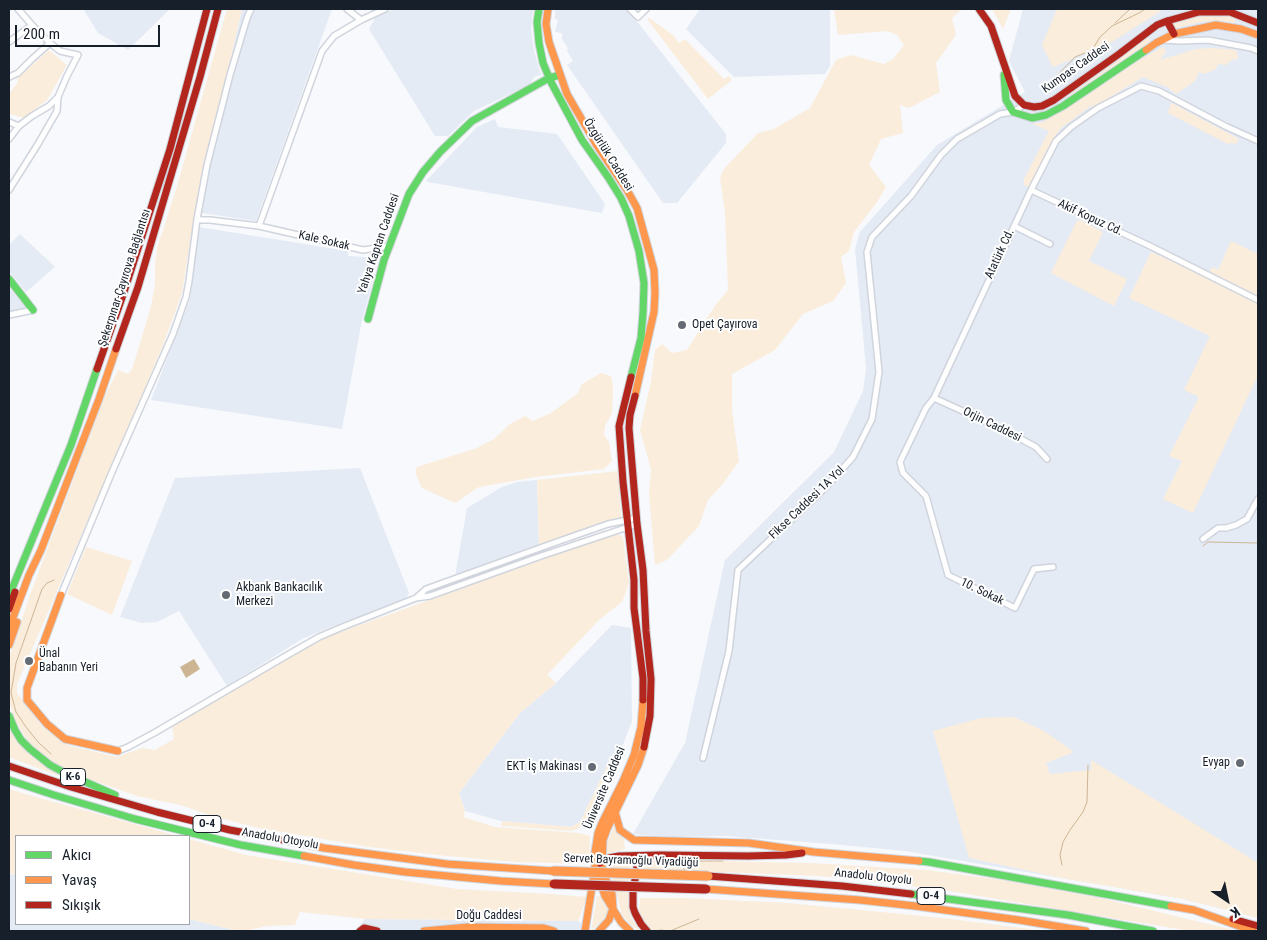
<!DOCTYPE html>
<meta charset="utf-8">
<style>
body{margin:0}
#map{position:relative;width:1267px;height:940px;overflow:hidden;background:#f7f9fc;font-family:"Roboto Condensed",sans-serif}
canvas{display:block}
.frame{position:absolute;inset:0;border:10px solid #171f2a;pointer-events:none}
.legend{position:absolute;left:15px;top:835px;width:175px;height:90px;box-sizing:border-box;background:#fff;border:1px solid #a2a5aa;margin:0;padding:6px 9px;list-style:none;font-size:15px;color:#171f2a}
.legend li{display:flex;align-items:center;gap:10px;height:25px}
.legend b{width:25px;border:1px solid #a2a5aa}
.north{position:absolute;left:1202px;top:875px;width:50px;height:50px;-webkit-text-stroke:4px #fff;paint-order:stroke;rotate:146deg;font-size:14px;font-weight:700;line-height:20px;text-align:center;color:#171f2a}
.north::after{content:'';display:block;margin:auto;width:18px;height:22px;background:#171f2a;clip-path:polygon(50% 0,100% 100%,50% 72%,0 100%)}
.scale{position:absolute;left:15px;top:25px;width:145px;height:22px;box-sizing:border-box;border:2px solid #171f2a;border-top:0;padding-left:6px;font-size:15px;line-height:18px;white-space:nowrap;color:#171f2a;-webkit-text-stroke:4px #fff;paint-order:stroke}
</style>
<div id="map">
<canvas width="1267" height="940"></canvas>
<div class="frame"></div>
<ul class="legend">
<li><b style="height:6px;background:#63d668"></b>Akıcı</li>
<li><b style="height:6px;background:#ff974d"></b>Yavaş</li>
<li><b style="height:6px;background:#b3261e"></b>Sıkışık</li>
</ul>
<div class="north">K</div>
<div class="scale">200 m</div>
</div>
<script>
const ctx = document.querySelector('canvas').getContext('2d');
ctx.lineJoin = 'round';
function fill(path, color) { ctx.fillStyle = color; ctx.fill(path, 'evenodd'); }
const toPath = rows => new Path2D(rows.map(r => 'M' + r).join(''));
function stroke(path, color, width, dash) { ctx.strokeStyle = color; ctx.lineWidth = width; ctx.lineCap = dash ? 'butt' : 'round'; ctx.setLineDash(dash || []); ctx.stroke(path); }
function write(font, color, halo, rows, align = 'center') {
  ctx.font = font + ' "Roboto Condensed",sans-serif'; ctx.lineWidth = 4; ctx.setLineDash([]); ctx.textBaseline = 'middle'; ctx.strokeStyle = halo; ctx.fillStyle = color; for (const [text, x, y, turn = 0] of rows) {
    ctx.save(); ctx.translate(x, y); ctx.rotate((+turn || 0) * Math.PI / 180); ctx.textAlign = isNaN(turn) ? turn : align; if (halo) ctx.strokeText(text, 0, 0); ctx.fillText(text, 0, 0); ctx.restore();
  }
}
fill(toPath([
 [86,9,170,9,128,50,98,33,84,10],
 [242,9,332,9,256,221,195,212],
 [394,9,534,9,532,16,531,28,534,51,541,75,535,76,529,85,474,111,448,136,435,136,369,29,375,18],
 [555,9,627,9,726,134,726,143,677,203,663,203,567,65,573,61,567,51,568,48,562,39,562,33,555,32,558,20,555,19],
 [700,9,830,9,830,66,825,74,734,77,686,29],
 [1023,9,1258,9,1258,918,1183,899,905,851,832,844,724,836,667,837,633,834,685,743,725,560,834,452,863,391,866,368,855,249,860,232,937,145,1025,92,1009,61],
 [495,119,498,127,557,134,605,204,602,213,428,182,426,181,477,127],
 [199,227,348,251,348,256,379,258,362,320,342,429,151,400,190,299],
 [20,234,55,267,26,292,9,271,9,245],
 [9,287,25,307,22,310,9,312],
 [360,468,409,593,405,600,333,626,302,639,227,686,179,611,157,622,142,623,120,617,175,478],
 [537,480,539,546,455,576,467,508,502,487,517,482],
 [612,625,631,628,632,721,619,755,613,754,580,822,571,827,501,821,465,811,459,793,520,713,556,683],
 [9,874,16,875,16,924,189,924,189,919,238,931,9,931],
 [365,919,578,921,589,931,356,931]
]), '#e4ebf5');
fill(toPath([
 [227,9,242,9,195,212,182,293,162,348,17,684,17,693,43,727,67,745,117,757,142,748,155,750,174,739,172,726,300,651,332,635,616,533,623,537,629,583,622,602,599,620,547,675,556,683,520,713,459,793,465,811,463,817,495,827,579,833,590,836,589,864,517,862,447,856,369,847,259,828,219,818,180,805,137,796,81,776,51,762,41,754,26,738,15,721,9,701,9,658,30,595,104,398,118,370,128,374,132,369,134,363,151,307,155,284,155,263,157,249,177,186],
 [834,9,962,9,952,18,956,35,936,63,940,92,909,108,900,105,903,133,881,139,869,165,886,187,877,202,854,232,849,251,841,257,846,283,833,301,803,314,775,350,732,374,732,411,739,461,722,485,708,500,699,526,667,560,655,565,649,494,651,470,640,430,651,381,655,350,662,344,672,353,687,350,714,307,728,290,725,213,720,178,723,170,758,133,774,129,810,108,836,60,851,55,884,64,893,59,904,45,897,35,888,31,838,35],
 [992,9,1011,9,1003,29],
 [1057,9,1164,9,1112,42,1053,67,1042,45],
 [1227,15,1233,17,1235,18,1235,22,1233,23,1221,21,1200,22,1177,28,1175,28,1174,24,1175,23,1202,16],
 [649,18,673,35,679,43,685,39,724,79,729,76,732,80,708,99,647,19],
 [1147,37,1151,42,1068,97,1067,96,1113,64],
 [1163,47,1166,51,1160,60,1196,49,1213,48,1236,50,1238,58,1236,60,1233,59,1226,65,1218,64,1216,69,1204,74,1199,72,1195,81,1176,94,1167,87,1143,77,1094,107,1091,106,1061,128,1055,136,1029,187,1024,185,1024,179,1049,131,1032,124,1043,122,1141,59],
 [49,50,67,65,47,100,24,118,9,114,9,94,18,82,17,79],
 [1171,103,1172,103,1239,139,1236,144,1231,143,1228,144,1168,113],
 [1080,220,1103,232,1089,261,1127,279,1114,306,1051,273,1077,221],
 [1231,241,1258,254,1258,375,1193,513,1163,499,1182,461,1169,456,1199,397,1184,390,1210,336,1129,298,1151,252,1207,277,1212,267,1218,270],
 [601,373,611,376,613,387,612,413,605,426,604,435,609,442,612,461,604,469,536,477,479,487,455,503,422,488,415,472,417,467,477,448,494,439,510,424,525,416,533,421,551,413,578,393,582,384],
 [618,471,621,518,539,546,537,480],
 [86,547,132,561,112,615,67,594],
 [1014,717,1044,731,1074,752,1046,763,1050,774,1091,770,1091,760,1258,863,1258,918,1183,899,1067,879,969,858,933,731,981,718],
 [9,726,59,774,59,776,9,757],
 [613,754,619,755,621,757,592,816,579,828,571,831,501,826,502,821,571,827,580,822],
 [9,789,36,797,178,836,16,836,16,875,9,873],
 [615,824,619,832,624,840,625,849,606,854,609,838],
 [189,839,246,855,457,889,551,894,587,897,578,921,365,919,300,912,295,925,267,926,245,931,238,931,189,919],
 [633,860,630,871,628,899,631,917,640,931,632,926,622,915,609,864,614,861],
 [659,860,811,863,927,870,1002,880,1100,898,1238,931,1190,931,937,889,820,876,643,869,650,862],
 [597,896,603,897,610,909,605,918,595,928,591,931],
 [640,898,686,898,788,903,943,918,1045,931,652,931,644,921,639,912]
]), '#fbeddc');
fill(toPath([
 [194,659,200,669,186,678,180,667]
]), '#cdb594');
stroke(toPath([
 [1115,23,1130,9],
 [1043,90,1075,57,1092,50,1100,37,1112,26,1139,13,1145,9],
 [1203,546,1208,542,1258,543],
 [51,754,38,742,26,727,16,712,11,693,16,663,42,589,47,583,54,580],
 [679,861,684,866,684,870],
 [661,862,665,866,665,871],
 [1062,865,1060,855,1063,842,1070,830,1083,812,1087,802,1088,765],
 [640,870,642,867,647,863,654,861,723,861],
 [660,930,670,931,699,919]
]), '#cdb594', 1);
const street = toPath([
 [347,9,361,20],
 [630,9,638,17,646,9],
 [1163,40,1179,41,1208,40,1251,48,1258,51],
 [9,42,32,25],
 [9,77,18,73,32,59,50,43],
 [9,122,19,126],
 [9,139,19,126,32,116,49,106,58,97,67,76,78,55,60,51,50,43,32,25,18,9],
 [9,190,38,144,57,111,58,97],
 [1031,190,1150,246,1258,300],
 [197,219,202,220,210,220,259,226,363,250,390,246],
 [259,226,322,51,334,36,361,20,385,9],
 [1014,226,1050,244],
 [9,315,33,310],
 [934,398,1002,429,1036,447,1047,459],
 [1203,539,1218,528,1226,528,1236,525,1247,519,1258,499],
 [1053,567,1034,569,1015,608,948,575,926,496,903,473,900,462,926,408,934,398,1031,190,1056,141,1071,127,1098,108,1141,86,1159,91,1225,126,1258,141],
 [61,595,112,472,173,334,186,297,189,281,197,219,207,165,230,75,247,18,251,9],
 [416,598,426,589,551,544,608,524,637,518],
 [118,751,128,747,154,733,284,657,319,637,340,628,416,598,430,596,541,556,637,524],
 [703,758,729,651,738,570,825,488,853,457,872,419,879,372,867,252,872,237,911,196,941,155,957,139,1000,114,1013,112,1024,105]
]);
const fast = toPath([
 [539,9,537,22,539,43,543,63,551,82,582,140,608,177,621,198,629,216,639,251,644,283,643,313,641,338,631,377],
 [1004,75,1006,100,1013,112,1032,118,1046,115,1063,106,1146,50],
 [9,279,33,310],
 [368,319,384,260,409,194,423,172,440,152,472,121,549,78,560,75],
 [9,596,71,445,97,369],
 [9,716,15,730,21,740,30,749,50,765,65,773,115,795],
 [9,780,54,795,135,819,241,845,304,856],
 [919,861,929,862,1171,906],
 [911,894,1068,915,1153,931]
]);
const slow = toPath([
 [548,9,546,24,549,42,567,94,596,144,627,190,637,208,654,270,655,293,654,312,635,396],
 [1146,50,1156,43,1174,34,1216,25,1241,29,1258,35],
 [61,595,27,688,27,700,47,724,65,739,118,751],
 [9,628,29,575,41,550,99,399,116,349],
 [9,645,17,622],
 [615,812,620,830,634,840,749,843,814,852,919,861],
 [300,843,324,848,447,864,553,871],
 [304,856,354,865,405,872,501,881,554,884],
 [706,889,860,900,915,906,1019,920,1086,931],
 [1171,906,1194,910,1253,931],
 [424,931,468,927,544,928,554,931],
 [585,931,595,868],
 [599,931,609,920,613,908,612,894,604,875,602,866,603,840,607,829,638,765,644,747],
 [630,931,621,922,605,896,595,868,595,852,598,833,602,823,623,781,634,755,641,727,643,700]
]);
const jam = toPath([
 [979,9,991,26,1015,96,1024,105,1034,107,1042,106,1054,100,1119,54,1157,25,1167,21,1199,12,1230,12,1258,23],
 [1167,21,1174,34],
 [116,349,138,287,200,77,218,9],
 [97,369,124,292,170,149,207,9],
 [631,377,619,426,623,482,634,580,634,608,643,678,643,700],
 [635,396,630,415,629,428,637,524,643,570,646,631,651,679,650,716,644,747],
 [9,609,15,592],
 [9,766,71,787,157,812,230,830,300,843],
 [600,863,609,858,619,856,660,855,748,856,786,855,802,853],
 [708,876,842,886,911,894],
 [1233,919,1258,926],
 [360,931,364,928,377,931],
 [647,931,641,924,635,913,633,907,633,892,637,867,640,863,650,857]
]);
stroke(street, '#d0d4dc', 8);
stroke(fast, '#d0d4dc', 9);
stroke(slow, '#d0d4dc', 9);
stroke(jam, '#d0d4dc', 9);
stroke(street, '#fefeff', 5);
stroke(fast, '#63d668', 7);
stroke(slow, '#ff974d', 7);
stroke(jam, '#b3261e', 7);
const slowBridge = toPath([
 [553,871,708,876]
]);
const jamBridge = toPath([
 [554,884,706,889]
]);
stroke(slowBridge, '#d0d4dc', 11, []);
stroke(jamBridge, '#d0d4dc', 11, []);
stroke(slowBridge, '#ff974d', 9);
stroke(jamBridge, '#b3261e', 9);
for (const [x, y, r, color] of [
 [682,325,5,"#656b74"],
 [226,595,5,"#656b74"],
 [29,661,5,"#656b74"],
 [1240,763,5,"#656b74"],
 [592,767,5,"#656b74"]
]) { const dot = new Path2D(); dot.arc(x, y, r, 0, 2 * Math.PI); ctx.fillStyle = color; ctx.fill(dot); stroke(dot, '#fff', 2); }
for (const [x, y, w] of [
 [73,777,25],
 [207,824,28],
 [931,896,28]
]) { const box = new Path2D(); box.roundRect(x - w / 2, y - 8.5, w, 17, 4); ctx.fillStyle = '#fff'; ctx.fill(box); stroke(box, '#171f2a', 1); }
write('bold 11px', '#171f2a', null, [
 ["K-6",73,777],
 ["O-4",207,824],
 ["O-4",931,896]
]);
write('12px', '#171f2a', '#fff', [
 ["Kumpas Caddesi",1076,68,-35],
 ["Özgürlük Caddesi",608,155,58],
 ["Akif Kopuz Cd.",1090,218,25],
 ["Kale Sokak",324,241,13],
 ["Yahya Kaptan Caddesi",379,244,-71],
 ["Atatürk Cd.",1000,254,-65],
 ["Şekerpınar-Çayırova Bağlantısı",125,278,-72],
 ["Orjin Caddesi",992,425,26],
 ["Fikse Caddesi 1A Yol",807,503,-44],
 ["10. Sokak",982,592,26],
 ["Üniversite Caddesi",605,788,-67],
 ["Anadolu Otoyolu",280,839,10],
 ["Servet Bayramoğlu Viyadüğü",631,861,2],
 ["Anadolu Otoyolu",873,877,6],
 ["Doğu Caddesi",489,916]
]);
write('12px', '#171f2a', '#fff', [
 ["Opet Çayırova",692,325],
 ["Akbank Bankacılık",236,588],
 ["Merkezi",236,602],
 ["Ünal",39,654],
 ["Babanın Yeri",39,668],
 ["Evyap",1230,763,"right"],
 ["EKT İş Makinası",582,767,"right"]
], 'left');
</script>
